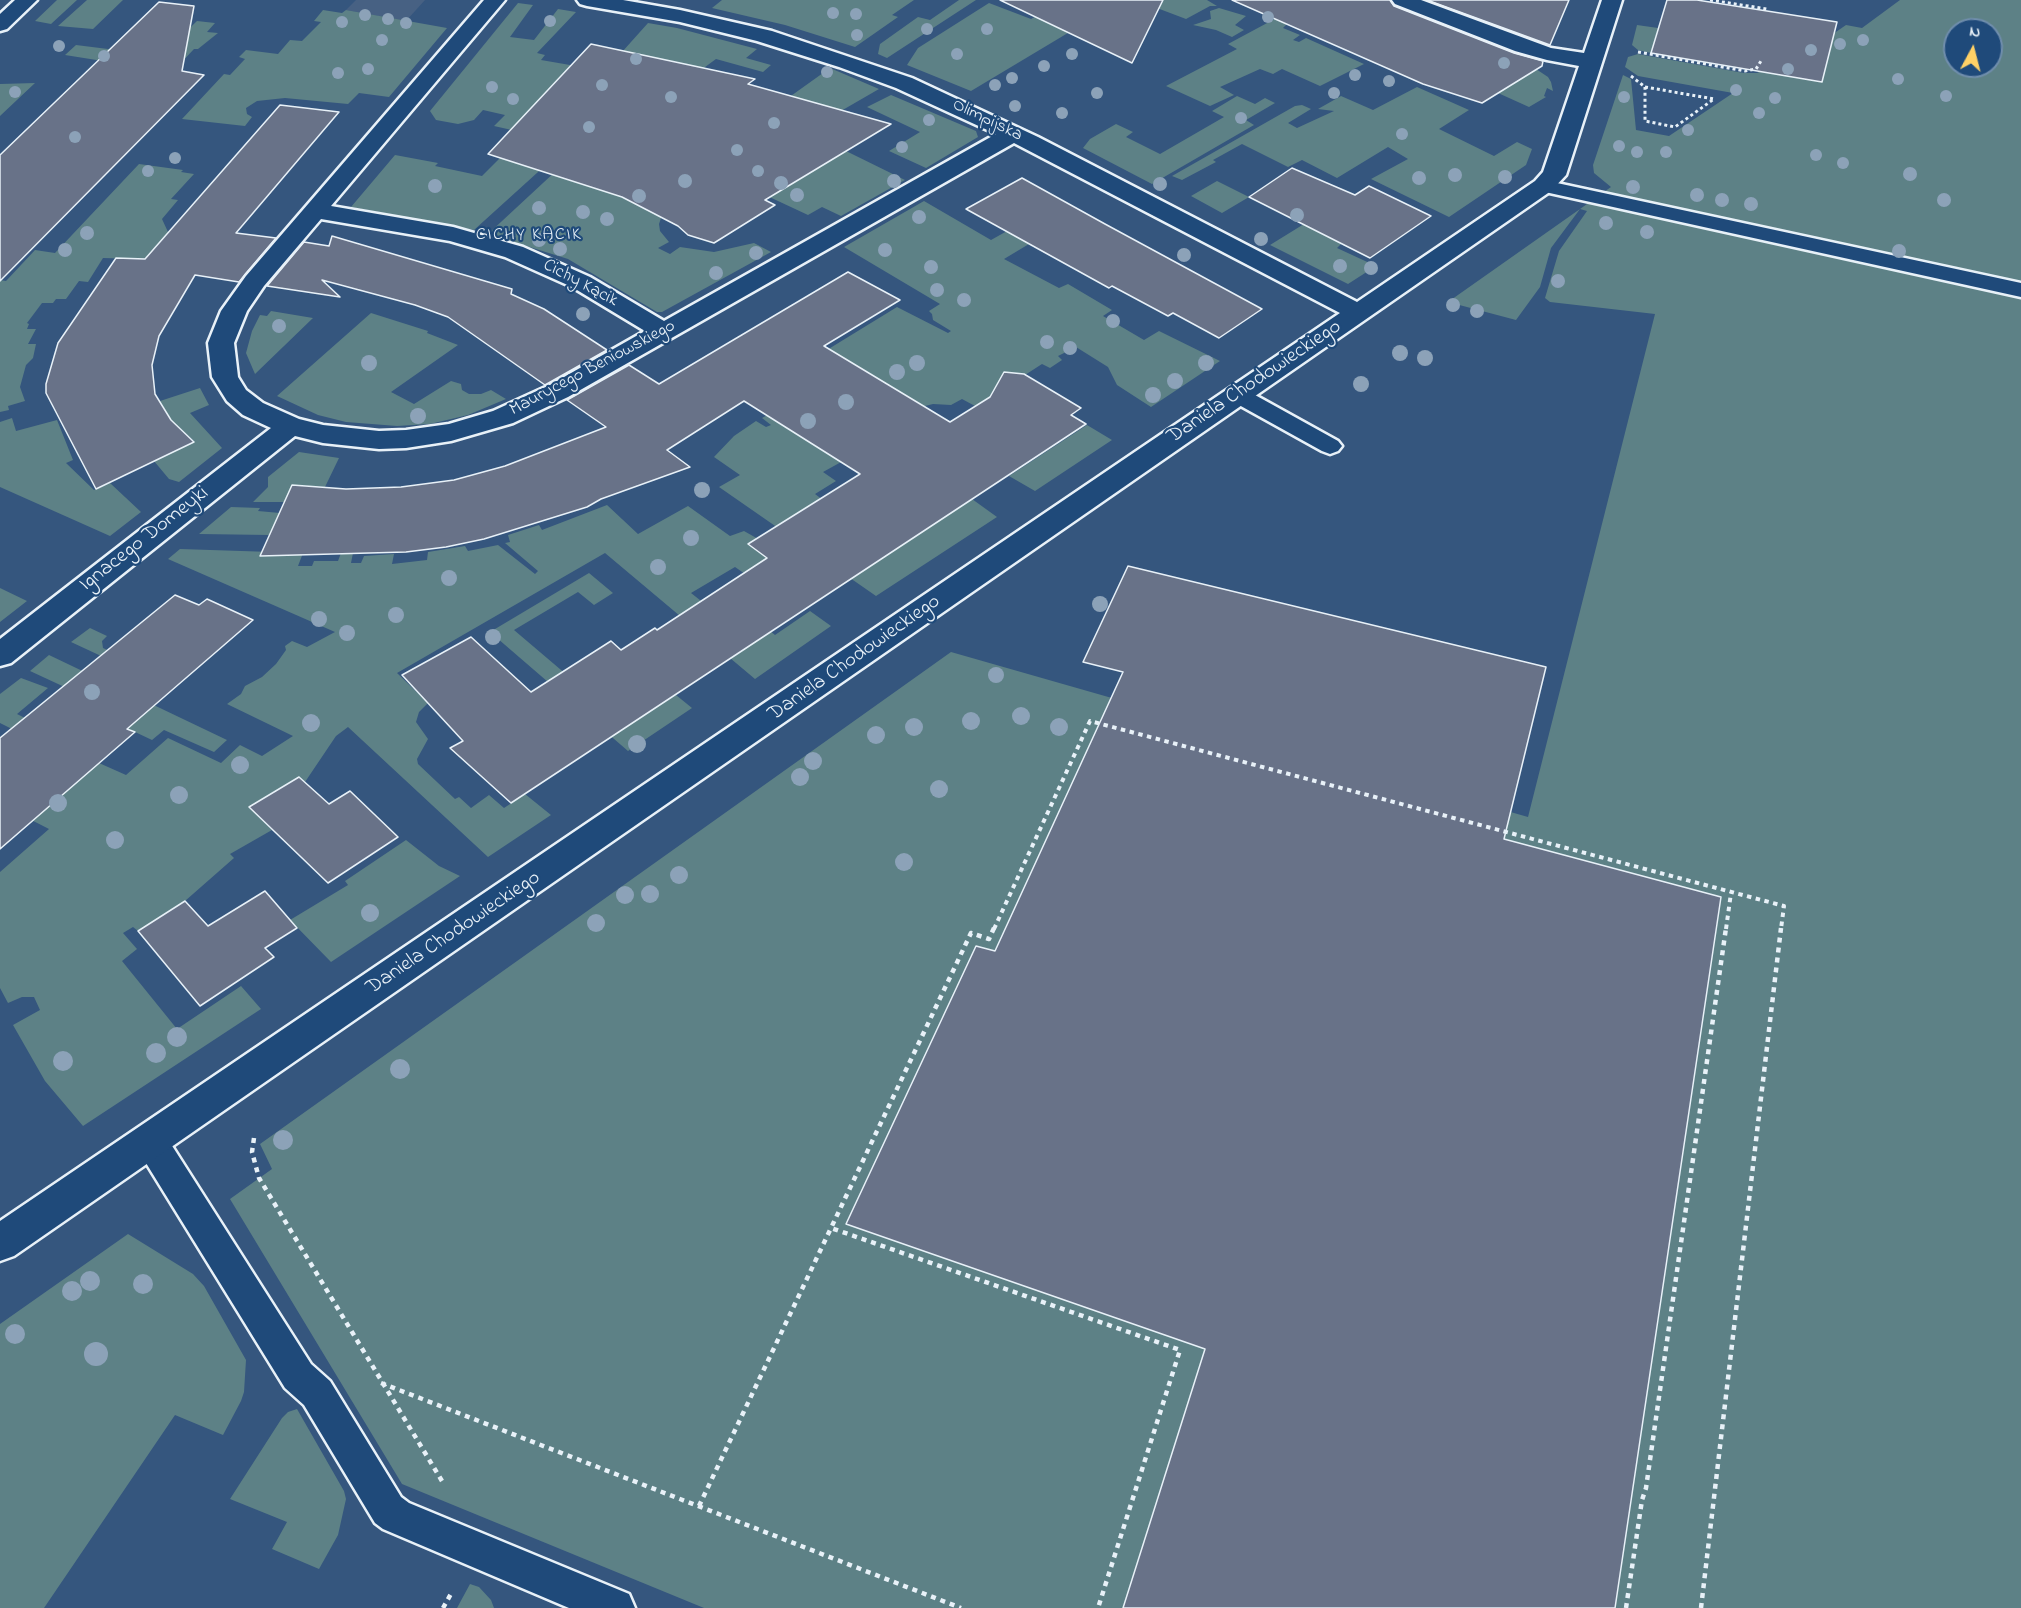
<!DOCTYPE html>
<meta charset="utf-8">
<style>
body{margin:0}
#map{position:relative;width:2021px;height:1608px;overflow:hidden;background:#35567e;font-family:"Indie Flower",sans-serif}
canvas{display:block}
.north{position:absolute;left:1943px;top:18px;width:60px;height:60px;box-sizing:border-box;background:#1f4a7a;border:2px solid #6f8dac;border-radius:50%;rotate:7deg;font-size:16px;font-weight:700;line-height:24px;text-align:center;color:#e8f1f8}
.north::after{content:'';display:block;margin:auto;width:21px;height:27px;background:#ffd166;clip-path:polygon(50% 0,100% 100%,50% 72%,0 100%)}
</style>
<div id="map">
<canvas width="2021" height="1608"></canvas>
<div class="north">N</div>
</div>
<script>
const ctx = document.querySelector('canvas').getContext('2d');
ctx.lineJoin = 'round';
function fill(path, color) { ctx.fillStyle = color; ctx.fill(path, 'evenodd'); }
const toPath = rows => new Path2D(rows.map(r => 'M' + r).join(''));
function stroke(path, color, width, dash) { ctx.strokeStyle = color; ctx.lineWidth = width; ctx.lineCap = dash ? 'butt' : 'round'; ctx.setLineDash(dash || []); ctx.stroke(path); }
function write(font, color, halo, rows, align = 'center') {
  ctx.font = font + ' "Indie Flower",sans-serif'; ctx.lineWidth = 4.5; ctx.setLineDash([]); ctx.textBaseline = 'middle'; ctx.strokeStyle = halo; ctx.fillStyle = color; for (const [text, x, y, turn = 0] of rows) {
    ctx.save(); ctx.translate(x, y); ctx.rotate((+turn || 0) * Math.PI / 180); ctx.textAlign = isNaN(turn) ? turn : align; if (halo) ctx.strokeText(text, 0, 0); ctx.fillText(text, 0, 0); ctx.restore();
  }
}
fill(toPath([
 [356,0,425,0,406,21,346,10]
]), '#476183');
fill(toPath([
 [57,0,77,0,51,24,35,21],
 [87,0,123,0,93,29,58,26],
 [722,0,914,0,892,15,898,17,855,47,785,25,712,8],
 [959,0,976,0,887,58,878,54,880,44,918,17,930,20],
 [1123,0,971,91,907,65,918,48,989,3,1031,19,1040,14],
 [1156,0,1207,0,1217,6,1210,6,1186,19,1149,5],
 [1310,0,1283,28,1300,35,1293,40,1299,42,1306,38,1364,64,1320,86,1282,69,1273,74,1260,69,1220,87,1234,95,1210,106,1166,86,1237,49,1228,44],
 [1900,0,2021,0,2021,1608,704,1608,402,1484,230,1199,272,1169,260,1144,951,652,1528,817,1655,314,1550,302,1545,298,1559,251,1587,211,1580,209,1551,248,1540,287,1516,320,1448,302,1580,209,1611,187,1594,173,1593,165,1623,75,1631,79,1636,130,1669,136,1733,93,1638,76,1625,67,1628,57,1638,54,1744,73,1757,73,1763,70,1778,72,1846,25,1862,28],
 [1955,30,1991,30,1991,66,1955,66],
 [518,3,533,5,510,37,534,40,558,9,576,12,537,53,545,55,541,60,605,71,648,23,677,28,757,49,746,58,771,65,763,72,716,59,675,89,781,103,830,68,879,89,834,115,842,153,846,151,905,180,841,216,822,207,808,215,733,180,662,215,659,224,660,231,669,242,658,248,670,254,680,247,714,252,754,243,771,252,662,312,657,312,568,259,488,234,557,170,568,180,610,193,641,168,580,134,474,230,351,207,395,155,438,163,435,166,482,176,525,133,494,126,505,115,483,110,474,120,458,124,436,120,430,111],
 [1219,8,1246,16,1235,25,1244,30,1232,37,1216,30,1193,25,1211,19,1210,11],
 [323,10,342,13,346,10,447,28,389,97,359,93,348,104,285,98,257,101,246,108,247,114,252,117,245,126,182,119,224,74,230,75,245,59,239,57,246,50,278,54,290,40,302,41,321,22,314,21],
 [197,21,215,23,207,32,218,33,198,49,194,49,178,66,109,62,65,55,76,45,172,57,174,43],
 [1637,25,1658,28,1651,53,1638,50,1632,45],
 [1536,69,1548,77,1551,82,1553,91,1547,88,1544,96,1546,97,1529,107,1498,93],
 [35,83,0,116,0,84],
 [1417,87,1469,110,1439,129,1494,156,1517,142,1532,149,1526,165,1449,217,1371,179,1408,159,1388,147,1337,178,1302,160,1288,167,1242,144,1213,160,1216,162,1182,180,1172,176,1295,106,1302,105,1311,109,1288,123,1297,128,1334,111,1318,109,1341,96,1373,110],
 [891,95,976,131,978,137,926,168,889,151,920,132,867,107],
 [1237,96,1255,104,1265,98,1275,103,1246,120,1254,125,1152,184,1083,148,1090,139,1116,124,1133,132,1126,137,1160,154,1224,117,1212,111],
 [139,164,183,170,181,172,194,174,171,199,178,200,162,219,168,232,230,241,175,260,103,258,88,282,79,281,66,299,56,299,53,303,42,303,27,323,29,324,27,329,36,329,28,344,36,344,33,358,26,365,20,387,25,401,8,406,9,410,0,412,0,280,6,281,35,250,55,253],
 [1217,181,1249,197,1222,213,1191,196],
 [924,201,991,240,1016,226,1039,238,1004,259,1059,288,1068,284,1112,310,1103,316,1144,340,1159,331,1220,361,1151,407,1117,385,1108,367,1076,347,1058,356,1062,360,1050,368,1042,364,1025,375,1000,379,998,383,1001,390,975,406,962,399,951,405,933,404,801,437,843,461,823,472,836,481,815,494,823,500,972,499,997,517,876,596,719,487,740,475,714,457,734,436,756,421,766,427,771,425,762,418,771,413,791,372,897,307,948,333,951,331,933,320,932,314,929,311,940,304,844,247],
 [1304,224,1342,243,1337,248,1376,266,1348,284,1270,245],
 [271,311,313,318,255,374,246,353,252,331,260,315,267,316],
 [371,313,428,331,427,333,458,345,391,392,414,404,451,381,461,384,462,390,469,394,481,394,491,390,506,399,468,415,430,424,397,426,346,422,318,415,277,396],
 [200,388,209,405,190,413,222,448,179,482,169,479,154,461,194,441,171,420,160,401],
 [12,418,16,431,57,420,73,460,66,463,94,490,110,483,141,512,110,536,0,487,0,422],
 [1087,425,1112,440,1035,491,1009,476],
 [299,452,339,458,325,487,293,485,285,502,253,502,268,487,268,477],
 [607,505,638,534,688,506,730,536,744,531,783,553,748,576,735,567,691,593,748,638,765,627,775,635,810,611,831,626,755,679,605,553,397,673,428,703,419,712,416,722,428,739,417,759,418,764,455,799,459,797,471,808,489,795,504,808,525,794,551,815,488,857,348,727,336,736,305,782,299,777,249,807,272,830,230,854,234,858,185,901,138,931,133,927,123,933,137,949,122,961,177,1029,241,986,261,1009,83,1126,45,1081,13,1025,40,1010,34,997,22,997,8,1003,0,988,0,872,49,829,0,804,68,789,99,763,126,775,168,738,221,763,240,745,262,756,293,736,227,704,241,694,245,686,262,677,276,664,286,650,285,646,292,641,307,647,335,632,168,559,180,549,303,553,298,566,312,566,314,561,338,561,341,553,353,553,351,563,361,563,364,556,394,554,392,564,427,560,428,552,465,546,468,551,498,545,535,574,538,571,505,543,510,542,508,535,539,525,542,530],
 [231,507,260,508,258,511,280,513,269,535,199,534],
 [589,573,613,593,594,605,578,592,514,630,627,726,676,695,692,708,628,751,490,632],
 [0,588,27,601,0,622],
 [90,628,107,636,102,641,103,648,178,683,172,689,71,642],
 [49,655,227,740,214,752,164,730,152,740,63,698,71,690,30,671],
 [21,678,48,688,17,714,25,718,12,729,0,723,0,694],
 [406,840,439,866,460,876,331,962,290,920,348,885,345,881],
 [128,1234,193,1274,204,1286,246,1360,244,1392,241,1401,223,1435,175,1415,44,1608,0,1608,0,1324],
 [297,1409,344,1491,346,1499,338,1535,319,1569,272,1549,287,1522,230,1499,282,1418,288,1412],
 [470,1584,479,1587,491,1600,494,1608,457,1608]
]), '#5d8186');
const building = toPath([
 [1000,0,1163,0,1132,63,1000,0],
 [1232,0,1390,0,1394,6,1514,53,1543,61,1542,66,1482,103,1423,84,1232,0],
 [1427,0,1569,0,1550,45,1427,0],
 [1667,0,1697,0,1837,22,1822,82,1651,53,1667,0],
 [159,2,194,6,182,71,204,75,0,281,0,155,159,2],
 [591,44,755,79,748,84,891,124,765,200,775,205,714,243,688,235,678,226,622,197,488,154,591,44],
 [280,105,339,112,236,233,276,238,239,282,195,275,159,336,152,365,155,394,171,420,194,442,96,489,46,393,46,384,58,343,116,258,145,259,280,105],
 [1292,168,1355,195,1369,186,1431,216,1370,258,1249,197,1292,168],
 [1022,178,1105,224,1262,309,1219,338,1173,313,1168,316,1112,286,1109,288,966,209,1022,178],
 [332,236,512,289,511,294,544,309,607,350,545,385,448,317,415,305,322,280,340,297,267,286,304,242,329,246,332,236],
 [848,272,900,300,824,346,950,422,990,397,1004,372,1024,374,1081,408,1071,415,1086,424,511,803,450,748,463,741,402,675,471,637,531,692,611,641,621,650,655,628,657,630,767,558,748,544,860,474,744,401,667,450,690,467,601,499,587,507,484,539,446,547,406,552,260,556,292,485,346,489,401,487,454,480,505,466,606,427,567,400,629,365,659,384,848,272],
 [1128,566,1546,667,1504,839,1721,897,1615,1608,1123,1608,1205,1349,846,1224,976,946,995,951,1123,672,1083,662,1128,566],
 [175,595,199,605,207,599,253,620,127,729,135,732,0,849,0,738,175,595],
 [299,777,329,804,350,791,398,837,328,883,249,807,299,777],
 [265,891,297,928,265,948,274,957,200,1006,138,931,185,901,208,926,265,891]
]);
fill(building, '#687288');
stroke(building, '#e8f1f8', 1.5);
const lane = toPath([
 [1543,180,2021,283,2021,297,1536,190,1533,186,1536,182,1543,180],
 [1238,388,1246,390,1338,441,1342,446,1338,451,1330,454,1322,451,1230,400,1226,395,1230,390,1238,388],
 [150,1125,162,1130,311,1364,330,1381,401,1497,409,1503,629,1594,635,1608,569,1608,383,1529,375,1523,304,1405,285,1388,138,1150,134,1140,138,1130,150,1125]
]);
const street = toPath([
 [484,0,505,0,331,206,453,227,523,247,590,277,664,321,996,134,896,88,839,67,757,41,680,22,587,6,580,4,577,0,623,0,680,10,772,31,912,78,1038,137,1357,302,1535,181,1543,172,1579,66,1547,60,1515,51,1395,4,1392,0,1421,0,1551,48,1584,53,1602,0,1622,0,1566,175,1551,191,14,1256,0,1261,0,1221,1340,313,1014,143,568,397,513,423,451,441,406,448,379,449,323,443,295,436,11,663,0,666,0,639,271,428,243,415,227,401,212,377,208,343,221,311,246,276,484,0],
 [321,219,450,241,505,257,572,287,645,331,550,385,493,411,449,424,406,430,379,431,323,425,299,419,263,403,246,390,238,377,234,343,247,311,264,286,321,219]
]);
const secondary = toPath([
 [15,0,37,0,7,29,0,31,0,14,15,0]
]);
stroke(lane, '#e8f1f8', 5);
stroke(street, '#e8f1f8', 5);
stroke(secondary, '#e8f1f8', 5);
stroke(toPath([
 [1710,0,1767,9],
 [1638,52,1745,71,1756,69,1761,61],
 [1631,76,1645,87],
 [1645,87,1714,99,1675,127,1645,121,1645,87]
]), '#e8f1f8', 3, [3, 3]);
stroke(toPath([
 [994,929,1090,721,1784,906,1781,929],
 [1726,929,1731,893]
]), '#e8f1f8', 4, [4.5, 4.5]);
stroke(toPath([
 [994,928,989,939,971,933,831,1228,1180,1350,1098,1608],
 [254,1138,252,1152,259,1178,442,1481],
 [381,1383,961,1608],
 [699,1506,831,1228],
 [443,1608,452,1592],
 [1626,1608,1642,1500,1646,1488,1726,928],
 [1701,1608,1781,928]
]), '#e8f1f8', 4.5, [5, 5]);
fill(lane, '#1f4a7a');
fill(street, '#1f4a7a');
fill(secondary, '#1f4a7a');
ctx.fillStyle = '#8ca2b8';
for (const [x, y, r] of [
 [833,13,6],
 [856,14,6],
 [365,15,6],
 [1268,17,6],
 [388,19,6],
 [550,21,6],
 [342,22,6],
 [406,23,6],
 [927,29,6],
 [987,29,6],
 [857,35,6],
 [382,40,6],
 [1863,40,6],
 [1840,44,6],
 [59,46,6],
 [1811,50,6],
 [957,54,6],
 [1072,54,6],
 [104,56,6],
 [636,59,6],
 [1504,63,6],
 [1044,66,6],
 [368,69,6],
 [1788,69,6],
 [827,72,6],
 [338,73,6],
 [1355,75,6],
 [1012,78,6],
 [1898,79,6],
 [1389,81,6],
 [602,85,6],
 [995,85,6],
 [492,87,6],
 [1736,90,6],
 [15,92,6],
 [1097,93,6],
 [1334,93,6],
 [1946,96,6],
 [671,97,6],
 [1624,97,6],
 [1775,98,6],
 [513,99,6],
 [1015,106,6],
 [1062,113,6],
 [1759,113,6],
 [1241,118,6],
 [929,120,6],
 [774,123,6],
 [589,127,6],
 [1688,130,6],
 [1402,134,6],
 [75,137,6],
 [1619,146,6],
 [902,147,6],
 [737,150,6],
 [1637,152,6],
 [1666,152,6],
 [1816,155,6],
 [175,158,6],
 [1843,163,6],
 [148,171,6],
 [758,171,6],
 [1910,174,7],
 [1455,175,7],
 [1505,177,7],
 [1419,178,7],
 [685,181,7],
 [894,181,7],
 [781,183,7],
 [1160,184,7],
 [435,186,7],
 [1633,187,7],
 [797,195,7],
 [1697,195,7],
 [639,196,7],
 [1722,200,7],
 [1944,200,7],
 [1751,204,7],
 [539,208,7],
 [583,212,7],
 [1297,215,7],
 [919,217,7],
 [607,219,7],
 [1606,223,7],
 [1647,232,7],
 [87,233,7],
 [1261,239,7],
 [539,240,7],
 [560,249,7],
 [65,250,7],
 [885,250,7],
 [1899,251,7],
 [756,253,7],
 [1184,255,7],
 [1340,266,7],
 [931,267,7],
 [1371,268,7],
 [716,273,7],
 [1558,281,7],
 [937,290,7],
 [964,300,7],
 [1453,305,7],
 [1477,311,7],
 [583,314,7],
 [1113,321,7],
 [279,326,7],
 [1047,342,7],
 [1070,348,7],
 [1400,353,8],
 [1425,358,8],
 [369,363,8],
 [917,363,8],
 [1206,363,8],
 [897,372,8],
 [1175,381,8],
 [1361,384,8],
 [1153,395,8],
 [846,402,8],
 [418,416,8],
 [808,421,8],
 [702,490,8],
 [691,538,8],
 [658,567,8],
 [449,578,8],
 [1100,604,8],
 [396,615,8],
 [319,619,8],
 [347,633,8],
 [493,637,8],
 [996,675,8],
 [92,692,8],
 [1021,716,9],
 [971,721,9],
 [311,723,9],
 [914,727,9],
 [1059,727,9],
 [876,735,9],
 [637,744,9],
 [813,761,9],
 [240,765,9],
 [800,777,9],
 [939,789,9],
 [179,795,9],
 [58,803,9],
 [115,840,9],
 [904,862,9],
 [679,875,9],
 [650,894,9],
 [625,895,9],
 [370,913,9],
 [596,923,9],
 [177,1037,10],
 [156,1053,10],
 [63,1061,10],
 [400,1069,10],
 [283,1140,10],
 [90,1281,10],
 [143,1284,10],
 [72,1291,10],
 [15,1334,10],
 [96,1354,12]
]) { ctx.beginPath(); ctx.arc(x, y, r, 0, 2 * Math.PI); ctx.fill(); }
write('18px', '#e8f1f8', '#1f4a7a', [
 ["Olimpijska",987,121,26],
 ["Cichy Kącik",580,284,28],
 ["Maurycego Beniowskiego",593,369,-28]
]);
ctx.letterSpacing = '1.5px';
write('18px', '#e8f1f8', '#1f4a7a', [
 ["CICHY KĄCIK",529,236]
]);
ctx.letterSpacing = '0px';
write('21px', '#e8f1f8', '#1f4a7a', [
 ["Daniela Chodowieckiego",1255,383,-34],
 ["Ignacego Domeyki",145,540,-38],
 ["Daniela Chodowieckiego",855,659,-35],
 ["Daniela Chodowieckiego",454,934,-34]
]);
</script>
